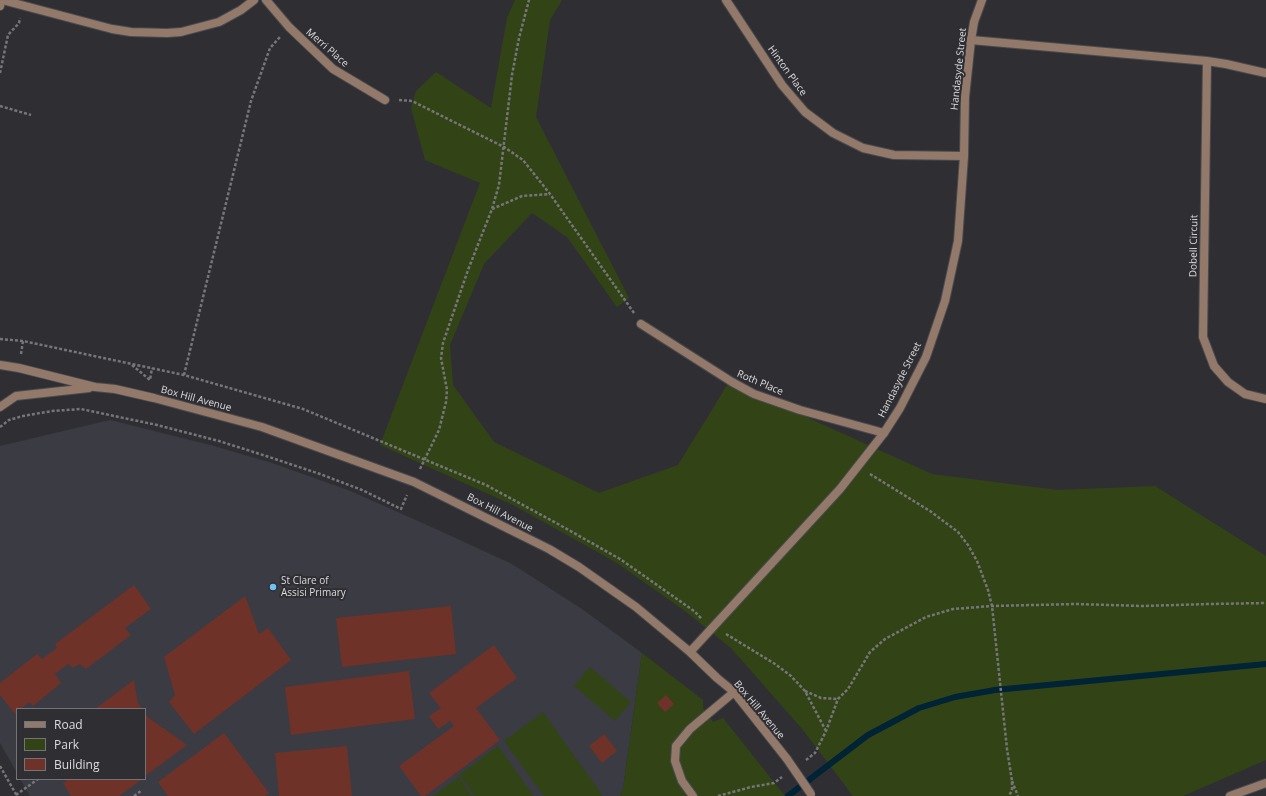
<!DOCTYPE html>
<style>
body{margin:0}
#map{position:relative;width:1266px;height:796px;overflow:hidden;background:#2f2f33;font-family:"Open Sans",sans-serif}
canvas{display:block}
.legend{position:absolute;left:16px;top:708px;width:130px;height:72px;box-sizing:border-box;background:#2f2f33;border:1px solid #747478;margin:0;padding:5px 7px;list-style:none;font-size:12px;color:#dcdcdf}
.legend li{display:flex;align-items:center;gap:8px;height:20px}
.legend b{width:20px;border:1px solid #747478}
</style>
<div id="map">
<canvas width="1266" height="796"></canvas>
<ul class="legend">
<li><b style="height:5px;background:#93796a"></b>Road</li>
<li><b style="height:11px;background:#324416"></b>Park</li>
<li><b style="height:11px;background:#6f3229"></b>Building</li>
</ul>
</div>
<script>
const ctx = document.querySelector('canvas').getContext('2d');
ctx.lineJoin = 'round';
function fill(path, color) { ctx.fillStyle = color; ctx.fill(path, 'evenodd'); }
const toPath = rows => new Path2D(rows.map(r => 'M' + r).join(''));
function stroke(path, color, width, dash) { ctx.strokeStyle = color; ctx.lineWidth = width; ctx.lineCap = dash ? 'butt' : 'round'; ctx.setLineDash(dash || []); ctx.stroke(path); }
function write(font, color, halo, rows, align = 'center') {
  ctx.font = font + ' "Open Sans",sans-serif'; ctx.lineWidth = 4; ctx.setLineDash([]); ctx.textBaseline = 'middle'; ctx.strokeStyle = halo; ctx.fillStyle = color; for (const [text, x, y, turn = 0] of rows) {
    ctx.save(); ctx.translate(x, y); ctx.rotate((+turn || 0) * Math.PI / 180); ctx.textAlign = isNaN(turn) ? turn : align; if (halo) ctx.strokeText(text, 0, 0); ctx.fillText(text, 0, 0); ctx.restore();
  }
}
fill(toPath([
 [110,420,214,446,272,463,348,490,427,525,512,564,582,609,642,653,623,789,620,796,30,796,20,779,145,779,145,709,17,709,17,773,0,743,0,446]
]), '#3a3b43');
fill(toPath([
 [515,0,562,0,550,20,536,117,629,298,617,307,567,237,532,213,484,264,450,345,453,385,494,442,599,493,678,465,729,382,932,474,1058,490,1155,486,1266,556,1266,760,1183,796,853,796,803,730,731,648,685,611,617,563,515,506,380,445,480,183,425,160,411,108,416,91,436,72,491,108,507,18],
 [642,653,703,700,703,708,713,722,723,718,785,796,620,796,623,789],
 [590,667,631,702,615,721,574,686],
 [543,712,603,796,544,796,504,741],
 [498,746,534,796,475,796,459,775],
 [459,777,472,796,433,796]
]), '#324416');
stroke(toPath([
 [788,796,868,735,919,708,955,697,995,690,1266,664]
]), '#002335', 6);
fill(toPath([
 [134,585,151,609,125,628,131,635,86,669,80,664,73,668,68,664,55,674,61,683,33,706,29,702,21,709,17,709,17,713,15,714,0,695,0,683,37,654,42,659,57,648,55,644],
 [245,596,259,634,268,628,291,660,194,734,169,702,175,695,164,657],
 [451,606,456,654,342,667,336,618],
 [494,645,517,678,476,708,500,740,425,796,421,796,399,766,454,726,450,721,438,729,429,716,441,708,429,693],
 [409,671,415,719,291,735,285,687],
 [134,680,138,703,142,709,95,709],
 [666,695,674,704,665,712,657,703],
 [145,713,149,718,187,745,145,776],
 [224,733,269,793,265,796,168,796,158,782],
 [604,734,617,751,602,763,589,746],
 [347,746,352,796,279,796,275,753],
 [67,779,142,779,119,796,71,796,63,783,68,780]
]), '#6f3229');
const service = toPath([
 [693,796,682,781,675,761,676,746,690,729,734,692]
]);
const minor = toPath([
 [2,0,112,29,131,32,167,33,181,32,219,22,241,10,254,0],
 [266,0,289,27,333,69,385,100],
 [726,0,782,85,805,112,833,133,863,148,894,155,964,156],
 [971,40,1207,61,1226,64,1266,73],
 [1207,61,1203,337,1214,366,1228,382,1245,394,1266,399],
 [641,324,732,382,754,394,800,410,884,433]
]);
const tertiary = toPath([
 [0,6,1,0],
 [0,365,19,368,95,387,115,389,154,398,262,427,414,482,549,549,579,567,636,607,690,652,717,678,734,692,787,759],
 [0,407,16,396,89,388],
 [690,652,840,489,884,433,900,408,926,357,945,301,958,241,964,156,965,97,971,40,974,22,982,0],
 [1230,796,1266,783]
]);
stroke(service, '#4b4b4f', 10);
stroke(minor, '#4b4b4f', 10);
stroke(tertiary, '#4b4b4f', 10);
stroke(toPath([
 [0,73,8,35,19,23,20,18],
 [399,100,412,101,504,147,523,160,550,194,634,313],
 [0,106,31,115],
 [492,209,522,196,550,194],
 [0,339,23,341,184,375,303,409,486,485,558,524,620,559,694,611,702,619],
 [21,354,23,341],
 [132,365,150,380,152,368],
 [184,375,251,101,270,48,280,37],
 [0,427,9,420,23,416,52,411,81,409,157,425,219,441,266,456,320,474,362,490,401,509,407,495],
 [420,469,439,430,446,402,447,390,441,358,443,343,468,270,492,209,499,185,512,75,519,38,529,0],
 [870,474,930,511,958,532,968,545,977,561,988,590,992,606,1007,749,1012,781,1012,790,1009,796],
 [726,634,775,664,791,676,805,691],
 [826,731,805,691,821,698,838,699],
 [806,760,815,753,826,731,838,699,848,689,870,652,885,639,926,617,953,609,992,606,1076,604,1142,606,1210,604,1266,603],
 [0,766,17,796],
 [1012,781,1018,796],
 [16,795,38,779],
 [134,796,141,791],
 [718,796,751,787,774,783,782,777]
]), '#76767a', 2.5, [3, 2]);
stroke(service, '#93796a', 8);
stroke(minor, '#93796a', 8);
stroke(tertiary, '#93796a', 8);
const tertiaryBridge = toPath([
 [787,759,811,794]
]);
stroke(tertiaryBridge, '#4b4b4f', 10, []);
stroke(tertiaryBridge, '#93796a', 8);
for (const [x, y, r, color] of [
 [273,587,4,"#71c1f5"]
]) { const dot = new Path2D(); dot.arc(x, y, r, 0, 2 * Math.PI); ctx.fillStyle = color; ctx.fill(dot); stroke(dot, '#2f2f33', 1.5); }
write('10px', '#dcdcdf', '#2f2f33', [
 ["Merri Place",327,48,41],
 ["Handasyde Street",959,69,-84],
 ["Hinton Place",787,71,54],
 ["Dobell Circuit",1194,246,-89],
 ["Handasyde Street",900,380,-63],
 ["Roth Place",760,383,23],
 ["Box Hill Avenue",196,399,15],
 ["Box Hill Avenue",500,513,27],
 ["Box Hill Avenue",759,710,50]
]);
write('10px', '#dcdcdf', '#2f2f33', [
 ["St Clare of",281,581],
 ["Assisi Primary",281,593]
], 'left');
</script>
